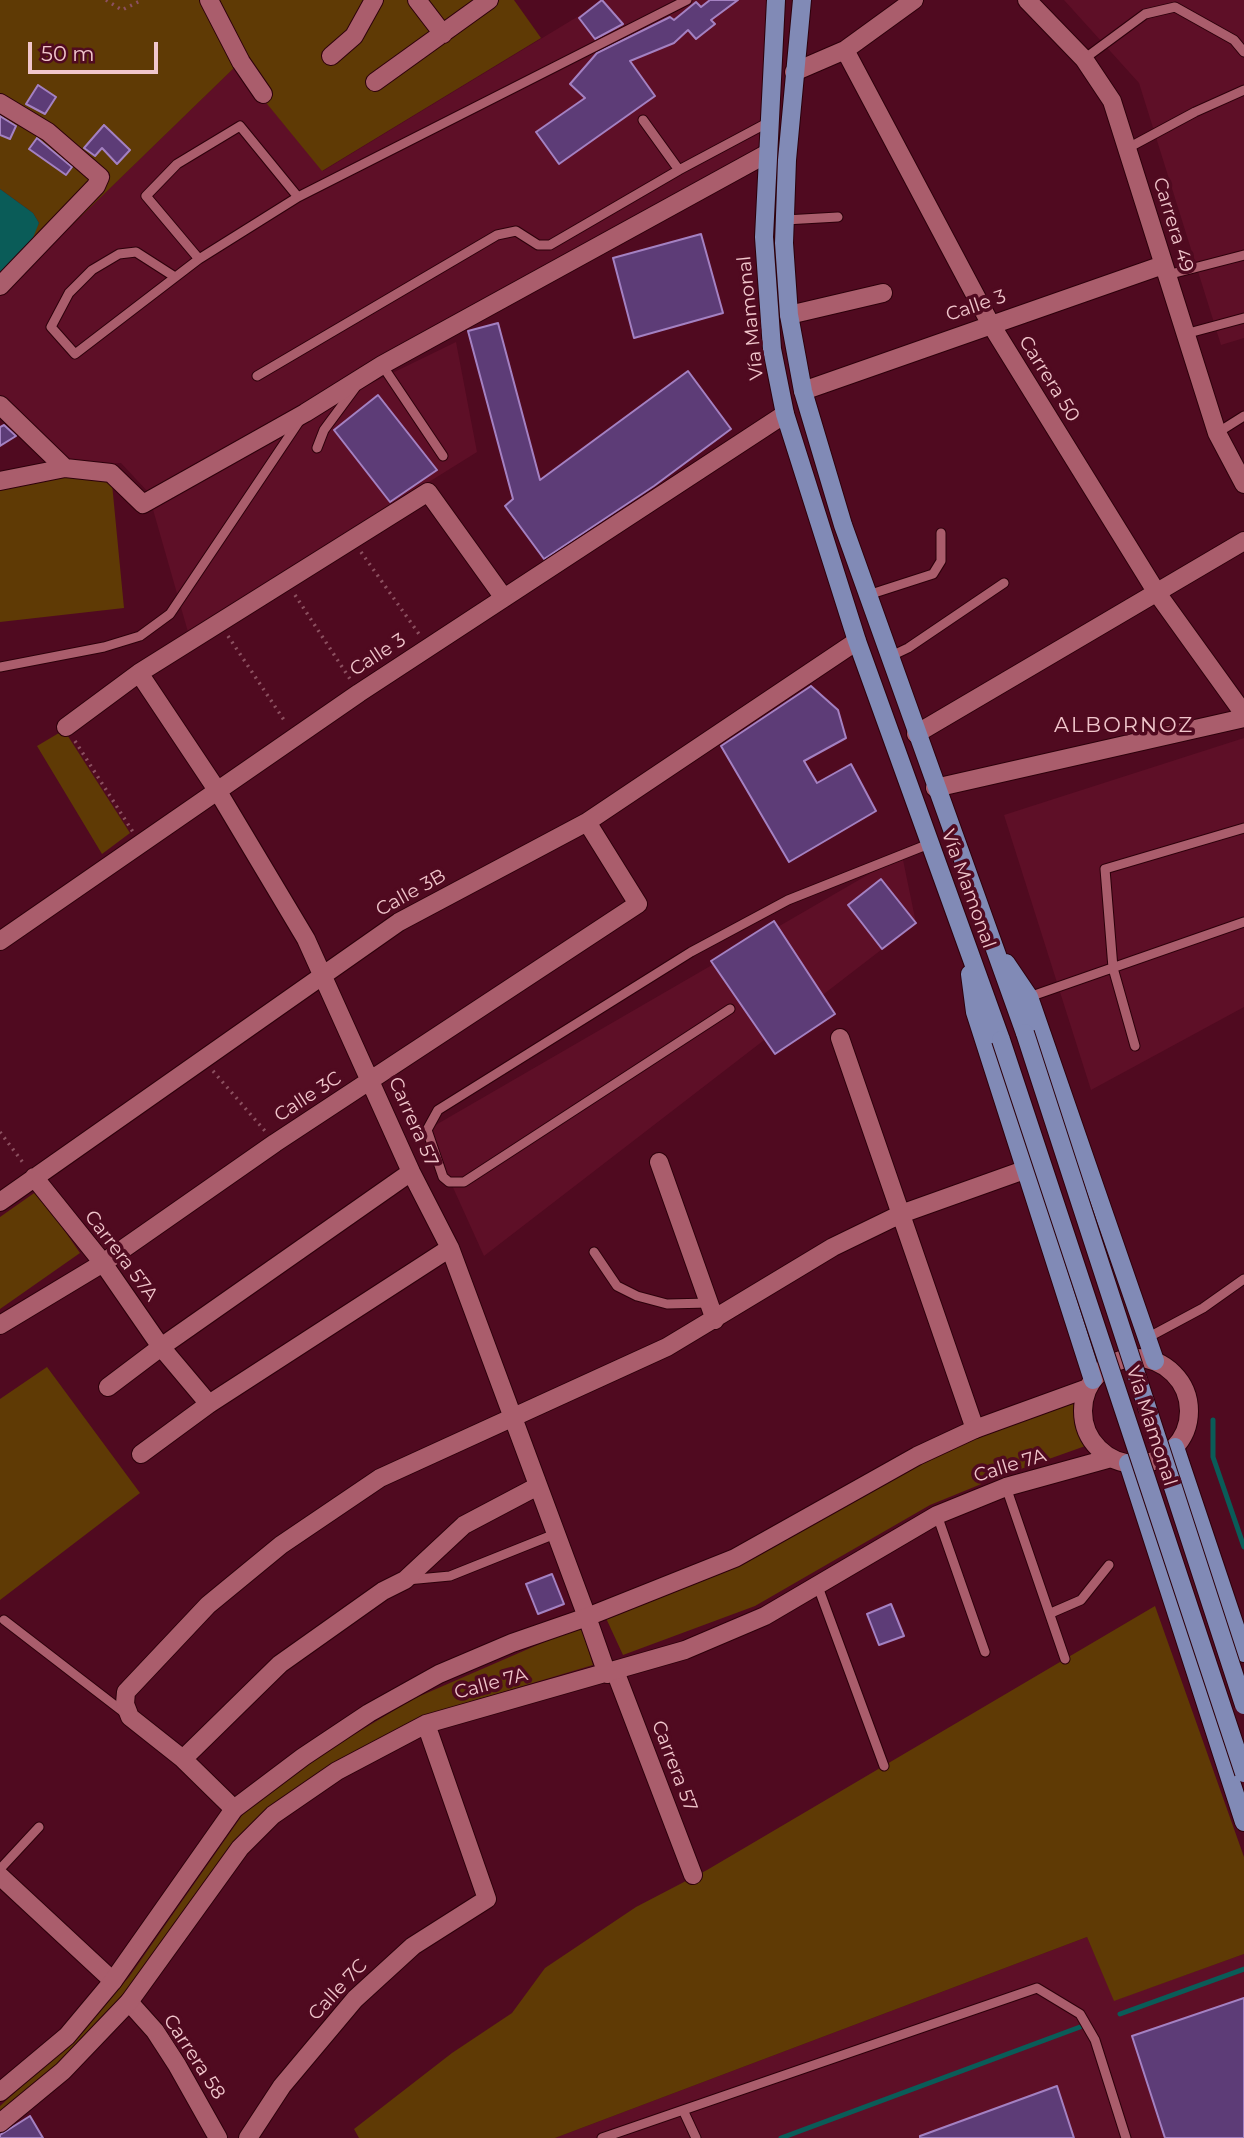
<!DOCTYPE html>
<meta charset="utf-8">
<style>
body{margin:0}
#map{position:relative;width:1244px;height:2138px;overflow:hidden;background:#500a20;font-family:Montserrat,sans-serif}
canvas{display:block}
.scale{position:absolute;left:28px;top:42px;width:130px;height:32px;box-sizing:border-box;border:4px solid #f1c6cc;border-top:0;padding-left:9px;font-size:21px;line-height:24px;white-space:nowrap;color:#f1c6cc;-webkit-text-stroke:5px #500a20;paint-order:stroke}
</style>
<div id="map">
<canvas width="1244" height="2138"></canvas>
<div class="scale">50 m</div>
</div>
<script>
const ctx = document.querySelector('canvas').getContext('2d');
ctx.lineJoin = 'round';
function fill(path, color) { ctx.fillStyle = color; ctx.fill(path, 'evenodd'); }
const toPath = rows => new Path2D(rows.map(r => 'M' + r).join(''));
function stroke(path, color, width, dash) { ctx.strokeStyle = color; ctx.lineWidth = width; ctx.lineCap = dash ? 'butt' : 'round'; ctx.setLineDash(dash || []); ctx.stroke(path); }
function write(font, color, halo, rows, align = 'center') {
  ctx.font = font + ' Montserrat,sans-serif'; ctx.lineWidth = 7; ctx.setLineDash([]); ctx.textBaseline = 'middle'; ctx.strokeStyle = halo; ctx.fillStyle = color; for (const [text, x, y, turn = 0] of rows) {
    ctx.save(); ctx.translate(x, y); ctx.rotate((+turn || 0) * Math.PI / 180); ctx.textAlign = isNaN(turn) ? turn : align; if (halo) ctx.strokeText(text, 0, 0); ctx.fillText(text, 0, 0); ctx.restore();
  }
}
fill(toPath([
 [605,0,770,0,762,161,343,397,456,342,477,452,188,632,148,492,121,463,63,466,0,403,0,295,236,66,323,171],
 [1064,0,1244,0,1244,338,1221,345,1139,83],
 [1244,738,1244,1007,1091,1090,1004,815],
 [902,855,916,923,484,1256,427,1130],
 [1087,1937,1115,2000,1244,1954,1244,2138,555,2138]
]), '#5e0f27');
fill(toPath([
 [0,0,514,0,541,38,322,171,236,66,0,295,0,273,17,259,39,223,33,213,0,189],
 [110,463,124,608,0,622,0,476,34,467],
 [64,730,130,833,102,854,37,746],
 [37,1191,80,1253,0,1309,0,1217],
 [47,1367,140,1493,0,1600,0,1399],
 [1078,1398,1076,1420,1091,1444,1001,1476,930,1505,755,1606,623,1655,605,1616,978,1435],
 [1155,1606,1244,1857,1244,1954,1114,2001,1087,1937,555,2138,359,2138,354,2129,452,2053,512,2013,545,1968,636,1907,707,1870],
 [581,1626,593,1665,422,1716,333,1765,254,1826,120,2004,82,2044,0,2117,0,2106,76,2037,129,1977,243,1814,325,1752,413,1699]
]), '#5f3a05');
fill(toPath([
 [0,189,33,213,39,223,32,240,17,260,0,273]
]), '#0a5c58');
stroke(toPath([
 [1213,1420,1213,1457,1244,1547],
 [1120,2014,1244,1969],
 [781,2138,1080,2027]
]), '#0a5c58', 5);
const building = toPath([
 [602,0,623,24,595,39,579,18,602,0],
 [710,0,738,0,711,20,715,24,696,39,688,30,674,43,630,61,655,96,559,164,536,132,585,98,570,84,597,53,670,17,674,20,696,2,701,7,710,0],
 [38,85,56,97,45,114,26,104,38,85],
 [0,116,16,126,10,139,0,135,0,116],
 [104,125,130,150,117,164,102,148,95,156,84,148,104,125],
 [37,138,72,167,66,175,29,149,37,138],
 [701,234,723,313,634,338,613,258,701,234],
 [498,323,540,480,688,371,731,429,654,486,544,559,505,506,513,499,468,331,498,323],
 [378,395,437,470,390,502,334,430,378,395],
 [4,425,16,436,0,446,0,427,4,425],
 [811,686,838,710,846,738,804,761,817,783,851,764,876,811,789,862,721,746,811,686],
 [881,879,916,923,882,949,848,905,881,879],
 [774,921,835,1014,775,1054,711,961,774,921],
 [552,1574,564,1604,538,1614,526,1584,552,1574],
 [891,1604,904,1636,879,1645,867,1614,891,1604],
 [1244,1998,1244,2138,1165,2138,1132,2036,1244,1998],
 [1057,2086,1074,2138,920,2138,920,2136,1057,2086],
 [30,2116,43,2138,0,2138,0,2135,30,2116]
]);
fill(building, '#5d3c77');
stroke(building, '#a481c2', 2);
const service = toPath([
 [1084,59,1145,14,1175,7,1234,40,1244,52],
 [643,120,679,170,769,122],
 [1128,148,1195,112,1244,90],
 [785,220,838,217],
 [199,259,146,196,177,164,240,126,298,197],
 [1167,275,1244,255],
 [175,277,136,252,119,254,92,270,69,293,51,327,75,354,199,259,298,197,687,0],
 [1185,334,1244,318],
 [382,365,443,456],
 [257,376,497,235,516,231,538,245,550,245,679,170],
 [1217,433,1244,416],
 [317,448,324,430,355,388],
 [868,595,933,574,941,561,941,533],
 [889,657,908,648,1004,583],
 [0,667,104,647,140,636,170,614,300,420],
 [1029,997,1244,922],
 [730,1009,464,1182,449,1182,443,1177,427,1130,438,1110,691,952,788,900,929,844],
 [1135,1046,1113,968,1105,869,1244,828],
 [594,1252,617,1286,637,1296,667,1304,709,1303],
 [1147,1338,1203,1308,1244,1279],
 [1006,1487,1065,1659],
 [937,1515,985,1652],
 [407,1580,450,1576,555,1534],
 [817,1584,884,1766],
 [1051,1613,1081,1600,1109,1565],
 [4,1620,126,1714],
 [0,1869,39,1827],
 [683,2110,696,2138],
 [602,2138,1037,1988,1080,2014,1095,2040,1126,2138]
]);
const minor = toPath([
 [209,0,241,62,263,94],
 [417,0,443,34],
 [1027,0,1084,59,1112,101,1217,433,1244,484],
 [845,50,990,323,1157,593,1244,714],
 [331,56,354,36,374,0],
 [794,72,845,50,914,0],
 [375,82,489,0],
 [0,103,48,132,100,177,96,186,0,286],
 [789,315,883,293],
 [803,391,1163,265],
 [0,405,65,468],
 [0,481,65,468,111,473,143,504,305,413,382,365,768,153],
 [139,673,217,790,306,939,411,1172,450,1248,587,1617],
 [66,727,139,673,428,492,504,598],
 [916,734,1244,541],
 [935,788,1244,718],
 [0,941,359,693,785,414],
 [840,1038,975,1429],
 [659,1162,715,1320],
 [34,1177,103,1263,161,1347,209,1404],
 [0,1202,399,922,587,822,857,641],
 [0,1325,103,1263,275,1143,638,904,587,822],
 [108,1387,161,1347,411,1172],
 [141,1454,209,1404,450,1248],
 [615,1671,693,1875],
 [183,1759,280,1664,383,1591,405,1580,464,1525,536,1487],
 [234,1809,183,1759,130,1717,125,1704,126,1692,208,1605,281,1545,380,1478,667,1347,833,1247,901,1214,1027,1169],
 [0,1876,113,1981],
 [129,2002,155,2031,177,2065,218,2138]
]);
const tertiary = toPath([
 '1083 1411a53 53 0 1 1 106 0a53 53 0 1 1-106 0Z',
 [587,1617,607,1674],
 [0,2092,67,2036,113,1981,234,1809,303,1757,369,1713,439,1674,512,1643,587,1617,735,1558,917,1456,975,1429,1088,1388],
 [0,2123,63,2071,129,2002,240,1848,273,1815,337,1771,426,1724,685,1650,765,1616,937,1515,1006,1487,1111,1458],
 [248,2138,282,2086,355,1999,413,1946,487,1899,426,1724]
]);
const primary = toPath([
 [776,0,764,237,772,349,785,414,857,641,1001,1040],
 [802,0,787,160,784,243,789,315,803,391,843,525,1025,1033],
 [1006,963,1029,997,1155,1361],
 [970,974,975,1012,1093,1380],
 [1175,1447,1244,1653],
 [1128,1463,1244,1822]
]);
stroke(service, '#2d000b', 11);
stroke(minor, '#2d000b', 20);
stroke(tertiary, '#2d000b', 20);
stroke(primary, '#2d000b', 20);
stroke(toPath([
 [106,0,122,10,142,0],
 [361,552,419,634],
 [295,595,350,679],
 [228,636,286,723],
 [75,741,133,832],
 [213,1071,265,1131],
 [0,1132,24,1164]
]), '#8c5060', 3.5, [2, 5]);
stroke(service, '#aa5d6c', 9);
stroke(minor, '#aa5d6c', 18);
stroke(tertiary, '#aa5d6c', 18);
stroke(primary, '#818ab6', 18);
const primaryBridge = toPath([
 [1025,1033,1244,1705],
 [1001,1040,1244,1773]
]);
stroke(primaryBridge, '#2d000b', 20, []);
stroke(primaryBridge, '#818ab6', 18);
write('19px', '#f1c6cc', '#500a20', [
 ["Carrera 49",1173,225,73],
 ["Calle 3",976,306,-19],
 ["Vía Mamonal",751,318,-96],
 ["Carrera 50",1049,379,58],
 ["Calle 3",378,655,-33],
 ["Vía Mamonal",968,889,70],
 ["Calle 3B",411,893,-29],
 ["Calle 3C",308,1097,-33],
 ["Carrera 57",413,1122,66],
 ["Carrera 57A",121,1256,53],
 ["Vía Mamonal",1151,1426,72],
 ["Calle 7A",1010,1466,-17],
 ["Calle 7A",491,1684,-15],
 ["Carrera 57",674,1766,69],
 ["Calle 7C",338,1990,-47],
 ["Carrera 58",194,2057,57]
]);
ctx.letterSpacing = '2px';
write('21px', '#f1c6cc', '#500a20', [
 ["ALBORNOZ",1124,726]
]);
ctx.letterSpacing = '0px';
</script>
